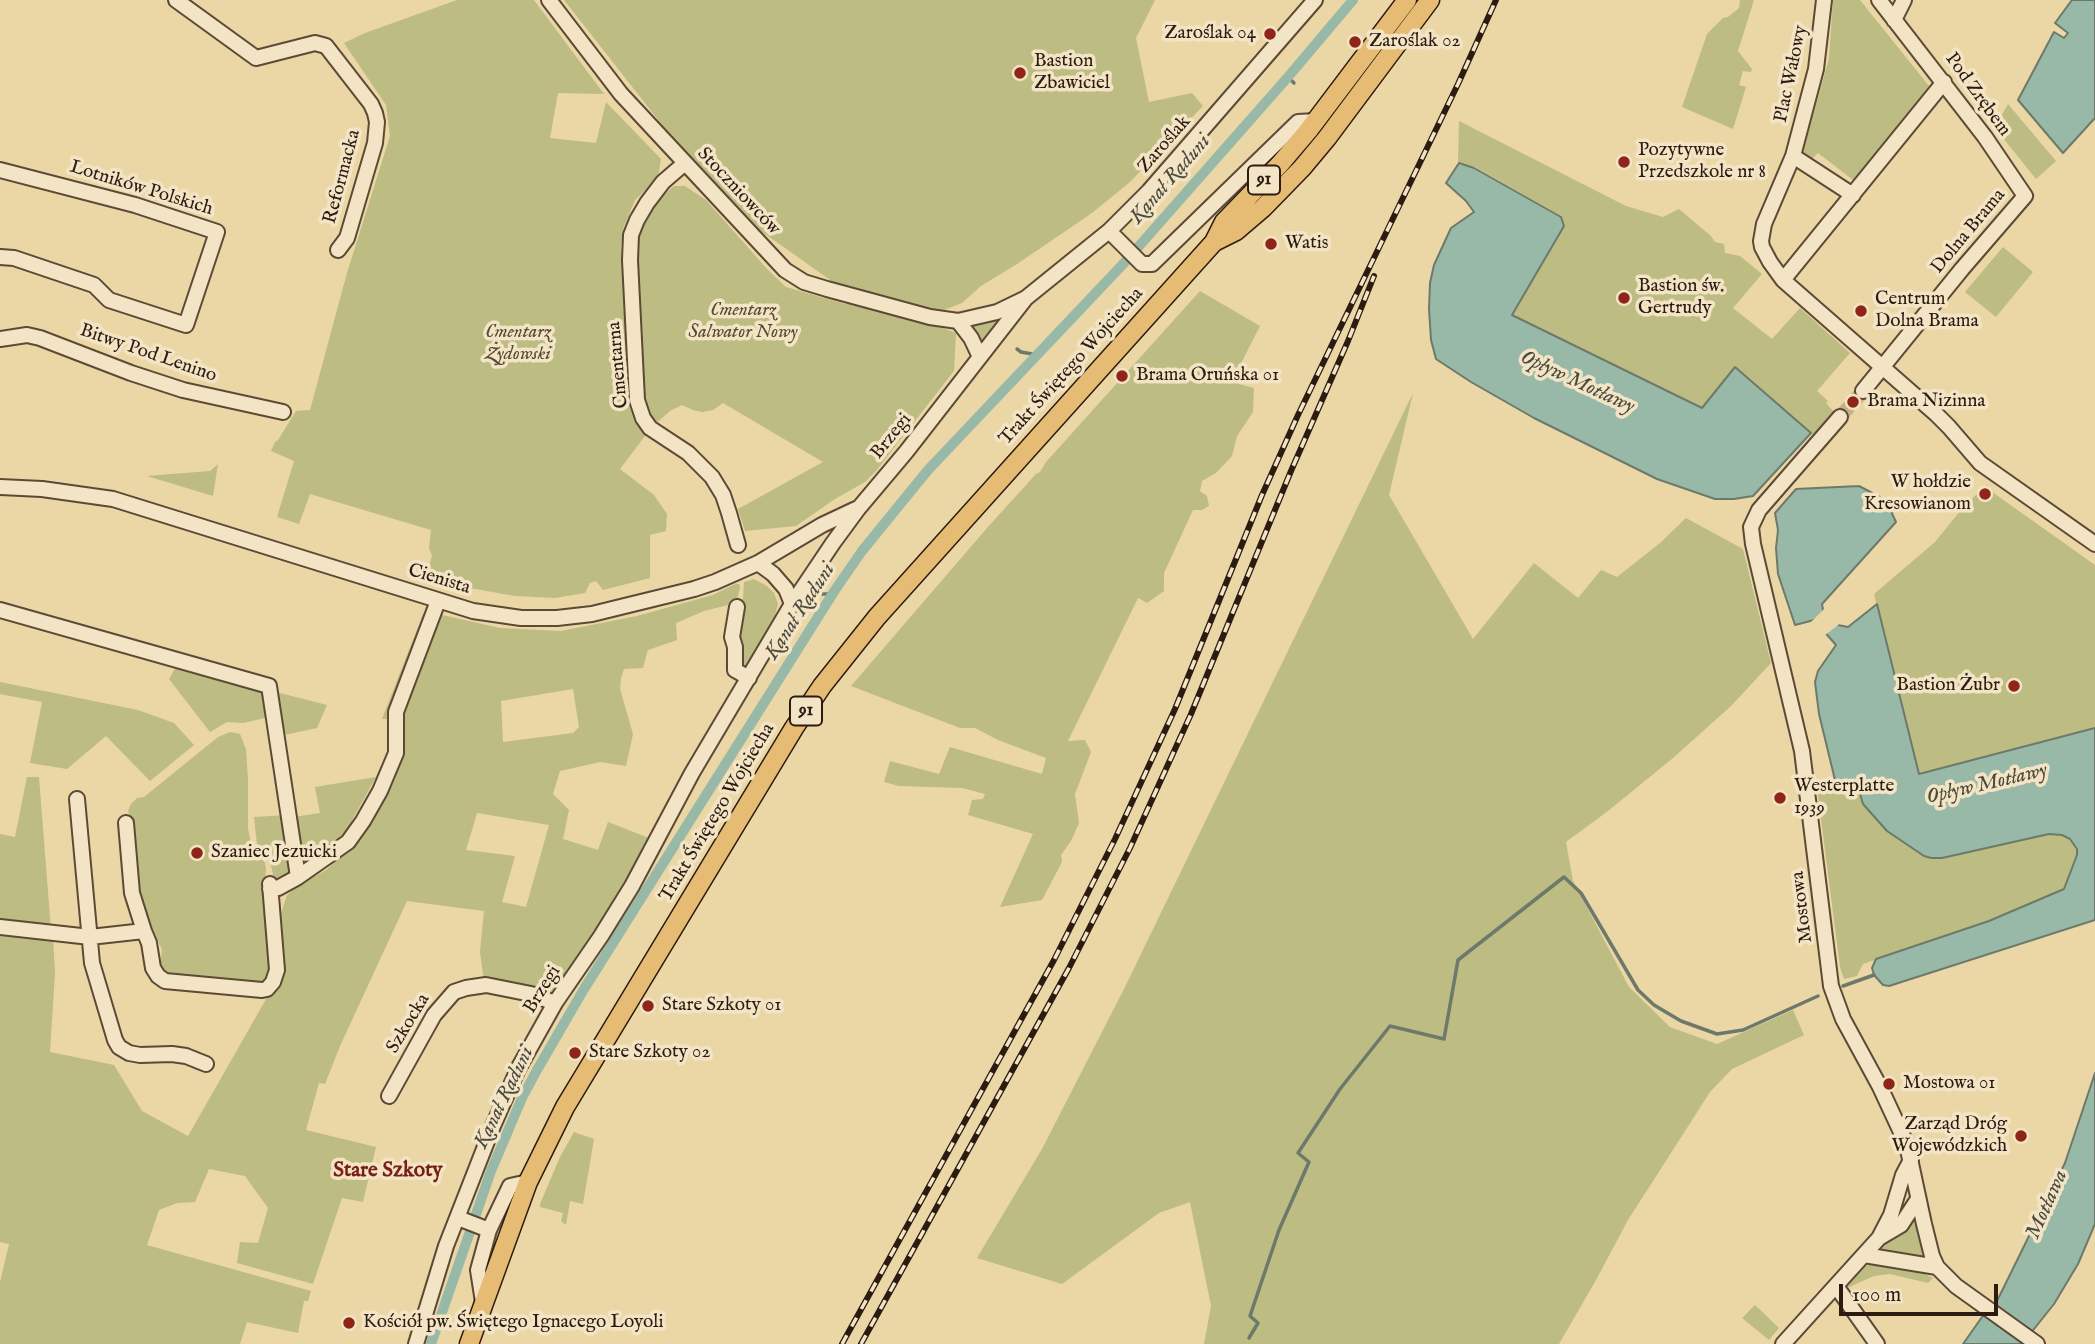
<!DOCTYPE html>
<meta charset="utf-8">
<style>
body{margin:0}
#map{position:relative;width:2095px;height:1344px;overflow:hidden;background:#ebd6a6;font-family:"IM FELL English",serif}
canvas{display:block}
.scale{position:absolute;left:1839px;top:1284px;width:159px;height:32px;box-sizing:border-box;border:4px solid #2c1b10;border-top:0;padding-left:9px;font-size:21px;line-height:24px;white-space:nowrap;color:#2c1b10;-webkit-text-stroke:5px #f2e4c5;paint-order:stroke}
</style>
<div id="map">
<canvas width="2095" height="1344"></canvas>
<div class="scale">100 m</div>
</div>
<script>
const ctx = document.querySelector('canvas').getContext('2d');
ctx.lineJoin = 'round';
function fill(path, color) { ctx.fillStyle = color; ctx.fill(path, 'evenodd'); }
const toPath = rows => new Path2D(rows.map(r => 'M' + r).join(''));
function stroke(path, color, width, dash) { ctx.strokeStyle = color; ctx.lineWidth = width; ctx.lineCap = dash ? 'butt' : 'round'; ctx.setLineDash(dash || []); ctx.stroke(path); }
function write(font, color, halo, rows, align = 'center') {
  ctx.font = font + ' "IM FELL English",serif'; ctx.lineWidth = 7; ctx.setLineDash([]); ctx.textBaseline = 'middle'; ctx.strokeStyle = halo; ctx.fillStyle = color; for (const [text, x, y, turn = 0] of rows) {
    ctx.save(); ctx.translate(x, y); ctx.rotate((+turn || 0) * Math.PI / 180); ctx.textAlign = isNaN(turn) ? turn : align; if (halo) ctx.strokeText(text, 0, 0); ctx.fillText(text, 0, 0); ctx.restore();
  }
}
fill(toPath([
 [457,0,534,0,604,94,558,93,550,138,596,143,606,102,661,159,658,178,635,200,623,229,621,246,623,276,627,277,648,432,620,469,654,495,667,514,666,531,650,535,650,578,603,590,596,581,590,583,585,593,555,598,515,596,464,587,427,576,432,555,429,549,431,530,310,494,299,524,277,517,294,461,271,451,275,442,278,440,296,411,310,410,347,273,390,136,386,105,344,43,365,33],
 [564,0,1155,0,1136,38,1149,102,1192,93,1203,106,1130,182,1092,213,1017,264,981,286,962,303,944,310,927,308,833,282,758,229,670,135],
 [1740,0,1754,0,1738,51,1752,69,1751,72,1743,71,1739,85,1746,87,1733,129,1682,107,1707,34,1723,18,1728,17,1739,8],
 [1833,0,1860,0,1929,86,1853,180,1818,153,1812,159,1803,152,1829,58],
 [2008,104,2056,161,2036,179,1995,128,1997,125,2001,127,2004,121,2000,118],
 [1459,121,1626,206,1663,217,1679,209,1711,236,1715,242,1724,244,1725,253,1740,256,1762,274,1733,308,1772,339,1800,308,1850,353,1817,391,1828,401,1826,403,1834,412,1814,435,1748,380,1702,408,1511,315,1564,226,1561,216,1475,167,1458,163],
 [674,186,685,186,706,200,768,270,786,287,845,304,850,303,938,326,956,333,954,371,876,471,865,482,835,499,796,526,745,531,738,509,823,462,723,403,713,410,702,412,693,410,682,405,670,411,653,426,644,409,637,273,637,235,652,205],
 [2003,247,2033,272,1996,317,1965,292],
 [1200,291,1260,326,1235,375,1239,384,1254,388,1253,412,1237,436,1232,456,1216,473,1202,481,1200,491,1207,496,1209,506,1202,510,1193,510,1164,573,1164,591,1147,603,1138,598,1068,741,1085,740,1091,752,1075,794,1079,823,1071,841,1061,855,1062,862,1042,900,1000,907,1033,834,968,815,972,800,983,799,985,794,962,788,899,786,884,782,890,761,939,774,950,747,1042,774,1046,758,998,740,975,728,960,728,851,686,987,528,1036,474,1040,472,1046,462],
 [1003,316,981,345,969,328,970,324],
 [1413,393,1389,495,1473,639,1534,563,1578,598,1601,570,1617,577,1660,543,1686,518,1743,549,1771,663,1731,706,1673,758,1608,811,1566,842,1573,881,1629,987,1670,1027,1717,1044,1793,1010,1804,1035,1732,1069,1710,1092,1628,1220,1596,1280,1559,1344,1204,1344,1211,1306,1190,1202,1159,1213,1062,1284,977,1258,1042,1149,1124,989],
 [218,464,213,496,147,476,210,471],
 [1987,485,1995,494,2095,565,2095,728,1919,774,1874,594,1935,542,1965,505],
 [754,579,767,586,774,593,778,604,773,623,766,634,767,635,748,667,741,668,737,624,740,605,743,599,744,582],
 [735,584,739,584,740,588,736,603,704,611,676,623,677,640,648,650,643,668,624,669,621,678,620,689,633,734,626,766,600,762,560,771,553,794,569,810,563,839,598,850,608,822,649,838,652,833,655,834,648,849,558,994,484,981,480,952,484,911,407,901,340,1046,325,1084,319,1083,306,1130,376,1147,363,1202,342,1198,313,1284,237,1263,240,1242,258,1243,268,1208,245,1176,209,1169,195,1202,177,1203,159,1210,147,1245,311,1291,308,1301,304,1301,298,1333,247,1322,240,1344,0,1344,0,1282,9,1244,0,1242,0,932,53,939,55,973,50,1052,114,1065,142,1111,188,1136,269,994,280,917,287,895,299,885,326,870,362,835,382,799,401,719,382,719,423,614,438,614,500,628,561,631,637,616,713,595],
 [573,689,579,727,573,733,503,742,501,701],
 [477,813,549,825,526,907,502,902,515,856,466,850],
 [178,663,263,688,269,717,243,723,227,722,210,732,169,679],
 [0,682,138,710,174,723,194,745,150,781,106,736,67,769,30,763,42,702,0,694],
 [272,691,327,705,317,728,279,736],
 [230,732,240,734,246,749,248,780,248,829,251,843,265,863,266,869,264,891,273,970,269,982,255,984,190,975,175,977,165,974,160,966,162,950,143,906,139,892,134,823,128,811,131,804,137,798,144,797,218,737],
 [27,777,39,777,51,930,0,923,0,834,15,837],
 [376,777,345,833,304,865,299,860,293,817,320,813,315,787],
 [1834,778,1840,784,1858,787,1863,804,1887,830,1924,856,1931,858,1942,858,2044,834,2058,834,2066,837,2075,845,2077,855,2065,889,1989,921,1863,964,1857,976,1844,979,1840,967,1816,780],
 [287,815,294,873,275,885,271,865,257,844,254,817],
 [574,1132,594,1139,583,1204,570,1201,566,1225,561,1221,563,1213,540,1207,540,1204,560,1157],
 [1914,1215,1917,1216,1923,1258,1882,1252,1880,1248,1902,1230],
 [1878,1263,1917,1270,1933,1278,1928,1283,1890,1274,1874,1276,1847,1288,1848,1282,1861,1267],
 [1755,1305,1779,1328,1769,1340,1742,1318]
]), '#bdbc82');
const water = toPath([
 [2072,0,2095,0,2095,118,2063,153,2018,100,2054,32,2064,38,2068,33,2055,23,2072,0],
 [1459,163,1474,168,1561,217,1564,226,1512,315,1702,408,1735,367,1811,433,1753,496,1734,499,1715,499,1657,479,1534,418,1471,382,1436,359,1431,340,1429,309,1430,283,1434,265,1451,228,1474,212,1466,201,1446,183,1459,163],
 [1859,486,1880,497,1888,505,1896,522,1822,604,1823,610,1838,625,1848,627,1877,604,1919,774,2095,728,2095,920,1889,986,1883,985,1874,975,1872,968,1876,959,1989,921,2064,889,2077,855,2077,849,2070,839,2062,835,2049,834,1942,858,1931,858,1924,856,1887,831,1863,804,1858,787,1840,784,1835,780,1819,714,1815,682,1818,671,1836,645,1814,620,1795,625,1778,574,1776,548,1778,530,1775,513,1796,489,1859,486],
 [2095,1073,2095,1224,2078,1264,2054,1304,2022,1344,1963,1344,1982,1317,1996,1303,2065,1163,2095,1073]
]);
fill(water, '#98b9a7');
stroke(water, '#6d7a6b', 2);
fill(toPath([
 [1826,607,1842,622,1824,636,1813,623,1810,623]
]), '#ebd6a6');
stroke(toPath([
 [1288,77,1294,83],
 [1017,349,1021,352,1038,355],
 [818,594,833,594],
 [1843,986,1874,975],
 [1249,1338,1258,1323,1250,1316,1279,1230,1309,1162,1298,1153,1340,1089,1390,1026,1444,1039,1458,960,1564,877,1581,893,1638,990,1654,1005,1681,1021,1717,1034,1743,1030,1818,996]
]), '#6d7a6b', 3.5);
stroke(toPath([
 [431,1344,491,1171,522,1098,537,1070,584,989,835,590,862,551,928,470,1125,262,1288,77,1353,0]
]), '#98b9a7', 10);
stroke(toPath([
 [1840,417,1863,391]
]), '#c5b188', 14, [14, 7]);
const minor = toPath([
 [176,0,256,58,315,43,326,46,371,104,375,113,377,122,375,143,347,238,338,250],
 [549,0,621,94,785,270,804,282,827,289,930,317,958,321,997,312,1026,298,1109,231,1149,191,1315,0],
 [1824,0,1816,69,1793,156,1764,224,1761,241,1762,247,1770,262,1783,280,1936,414,1949,427,1980,463,2095,544],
 [1894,20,1904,0],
 [1793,156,1853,195],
 [685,163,663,182,647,203,637,220,631,235,630,260,637,400,643,418,650,428,688,453,712,477,723,495,729,513,738,545],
 [0,170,135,205,217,232,186,325,109,300,94,285,14,258,0,257],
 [1109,231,1142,264,1152,264,1298,122,1316,121],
 [1783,280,1944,82],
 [958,321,971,338,980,357],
 [0,339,27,335,40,338,131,373,183,390,283,412],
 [1863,391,1962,269,2025,196,1985,137,1879,0],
 [1840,417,1759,510,1751,527,1753,544,1802,751,1831,986,1843,1019,1880,1087,1907,1145,1924,1224,1932,1256,1937,1267,1956,1286,2037,1344],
 [0,487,42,489,113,499,473,611,521,618,557,618,592,614,694,589,715,582,758,563,822,525,856,509],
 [758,563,773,574,786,589,792,604],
 [737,607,732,637,735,647,735,670,749,678],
 [0,610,269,686,298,877],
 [77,799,92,963,115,1040,119,1047,129,1053,140,1055,172,1054,186,1056,206,1064],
 [126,823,132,893,144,931],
 [270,889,278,888,298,877,348,842,363,821,380,791,396,753,396,712,438,601],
 [0,927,90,937,144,931,149,943,153,968,158,976,165,981,262,990,267,989,273,982,277,970,270,884],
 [389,1096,434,1015,454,992,466,988,486,985,531,994,555,1003],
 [458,1218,489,1230],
 [1879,1238,1901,1225,1918,1199],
 [1864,1255,1937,1267],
 [1836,1286,1877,1344],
 [483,1302,478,1270,489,1230,510,1186,528,1182],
 [416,1344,446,1246,493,1126,518,1069,555,1003,601,936,632,886,692,773,792,604,833,543,858,509,906,452,1026,298],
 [1783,1344,1879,1238,1891,1215,1903,1175,1911,1160]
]);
const major = toPath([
 [1214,242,1236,231,1263,208,1302,168,1327,138,1430,0],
 [469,1344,528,1182,565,1107,794,728,822,686,877,617,1214,242,1224,222,1280,164,1308,131,1407,0]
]);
stroke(minor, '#5c4a36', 18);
stroke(major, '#2c1b10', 21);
stroke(minor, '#f2e4c5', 14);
stroke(major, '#e6bb73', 18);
const rail = toPath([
 [842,1344,1054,960,1115,839,1175,709,1262,495,1298,415,1458,84,1496,0],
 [861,1344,1069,968,1130,848,1191,714,1291,471,1348,341,1374,276]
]);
stroke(rail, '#2c1b10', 6);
stroke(rail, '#f2e4c5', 3.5, [10]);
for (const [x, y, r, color] of [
 [1270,34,7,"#8f2418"],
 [1355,42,7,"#8f2418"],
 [1020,73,7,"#8f2418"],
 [1624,162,7,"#8f2418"],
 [1271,244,7,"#8f2418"],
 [1624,298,7,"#8f2418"],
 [1861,311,7,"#8f2418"],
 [1122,376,7,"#8f2418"],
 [1853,402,7,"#8f2418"],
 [1985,494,7,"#8f2418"],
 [2014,686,7,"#8f2418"],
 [1780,798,7,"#8f2418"],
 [197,853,7,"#8f2418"],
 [648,1006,7,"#8f2418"],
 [575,1053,7,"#8f2418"],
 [1889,1084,7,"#8f2418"],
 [2021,1136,7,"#8f2418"],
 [349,1323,7,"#8f2418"]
]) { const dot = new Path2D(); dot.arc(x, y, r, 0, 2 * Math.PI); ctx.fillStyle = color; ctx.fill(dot); stroke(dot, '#f2e4c5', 2.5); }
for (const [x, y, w] of [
 [1264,180,32],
 [806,711,32]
]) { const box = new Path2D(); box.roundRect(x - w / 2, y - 14.5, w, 29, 5); ctx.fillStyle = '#f2e4c5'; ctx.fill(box); stroke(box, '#2c1b10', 2); }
write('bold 18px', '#2c1b10', null, [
 ["91",1264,180],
 ["91",806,711]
]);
write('19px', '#2c1b10', '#f2e4c5', [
 ["Zaroślak 04",1256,34,"right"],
 ["Zaroślak 02",1369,42],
 ["Bastion",1034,62],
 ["Zbawiciel",1034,84],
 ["Pozytywne",1638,151],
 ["Przedszkole nr 8",1638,173],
 ["Watis",1285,244],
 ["Bastion św.",1638,287],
 ["Gertrudy",1638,309],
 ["Centrum",1875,300],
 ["Dolna Brama",1875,322],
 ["Brama Oruńska 01",1136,376],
 ["Brama Nizinna",1867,402],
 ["W hołdzie",1971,483,"right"],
 ["Kresowianom",1971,505,"right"],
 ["Bastion Żubr",2000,686,"right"],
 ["Westerplatte",1794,787],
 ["1939",1794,809],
 ["Szaniec Jezuicki",211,853],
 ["Stare Szkoty 01",662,1006],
 ["Stare Szkoty 02",589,1053],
 ["Mostowa 01",1903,1084],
 ["Zarząd Dróg",2007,1125,"right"],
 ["Wojewódzkich",2007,1147,"right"],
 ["Kościół pw. Świętego Ignacego Loyoli",363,1323]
], 'left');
write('19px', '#2c1b10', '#f2e4c5', [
 ["Plac Wałowy",1792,74,-78],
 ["Pod Zrębem",1977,95,54],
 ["Zaroślak",1165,145,-49],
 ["Reformacka",343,177,-75],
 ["Lotników Polskich",141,189,17],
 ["Stoczniowców",738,192,47],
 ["Dolna Brama",1969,232,-50],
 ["Bitwy Pod Lenino",148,354,19],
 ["Cmentarna",619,365,-95],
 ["Trakt Świętego Wojciecha",1072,367,-48],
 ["Brzegi",892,437,-51],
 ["Cienista",439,580,17],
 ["Trakt Świętego Wojciecha",718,813,-59],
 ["Mostowa",1803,907,-97],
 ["Brzegi",543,990,-58],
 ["Szkocka",409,1024,-59]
]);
write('italic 19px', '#584b32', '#f2e4c5', [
 ["Cmentarz",743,311],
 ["Salwator Nowy",743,333],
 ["Cmentarz",518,333],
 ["Żydowski",518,355]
]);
write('italic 21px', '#4c4a3d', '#f2e4c5', [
 ["Kanał Raduni",1171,180,-49],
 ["Opływ Motławy",1577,383,25],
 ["Kanał Raduni",801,612,-57],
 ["Opływ Motławy",1987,785,-13],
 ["Kanał Raduni",505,1098,-64],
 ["Motława",2048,1205,-66]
]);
write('bold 21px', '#7a1f14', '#f2e4c5', [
 ["Stare Szkoty",388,1172]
]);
</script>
